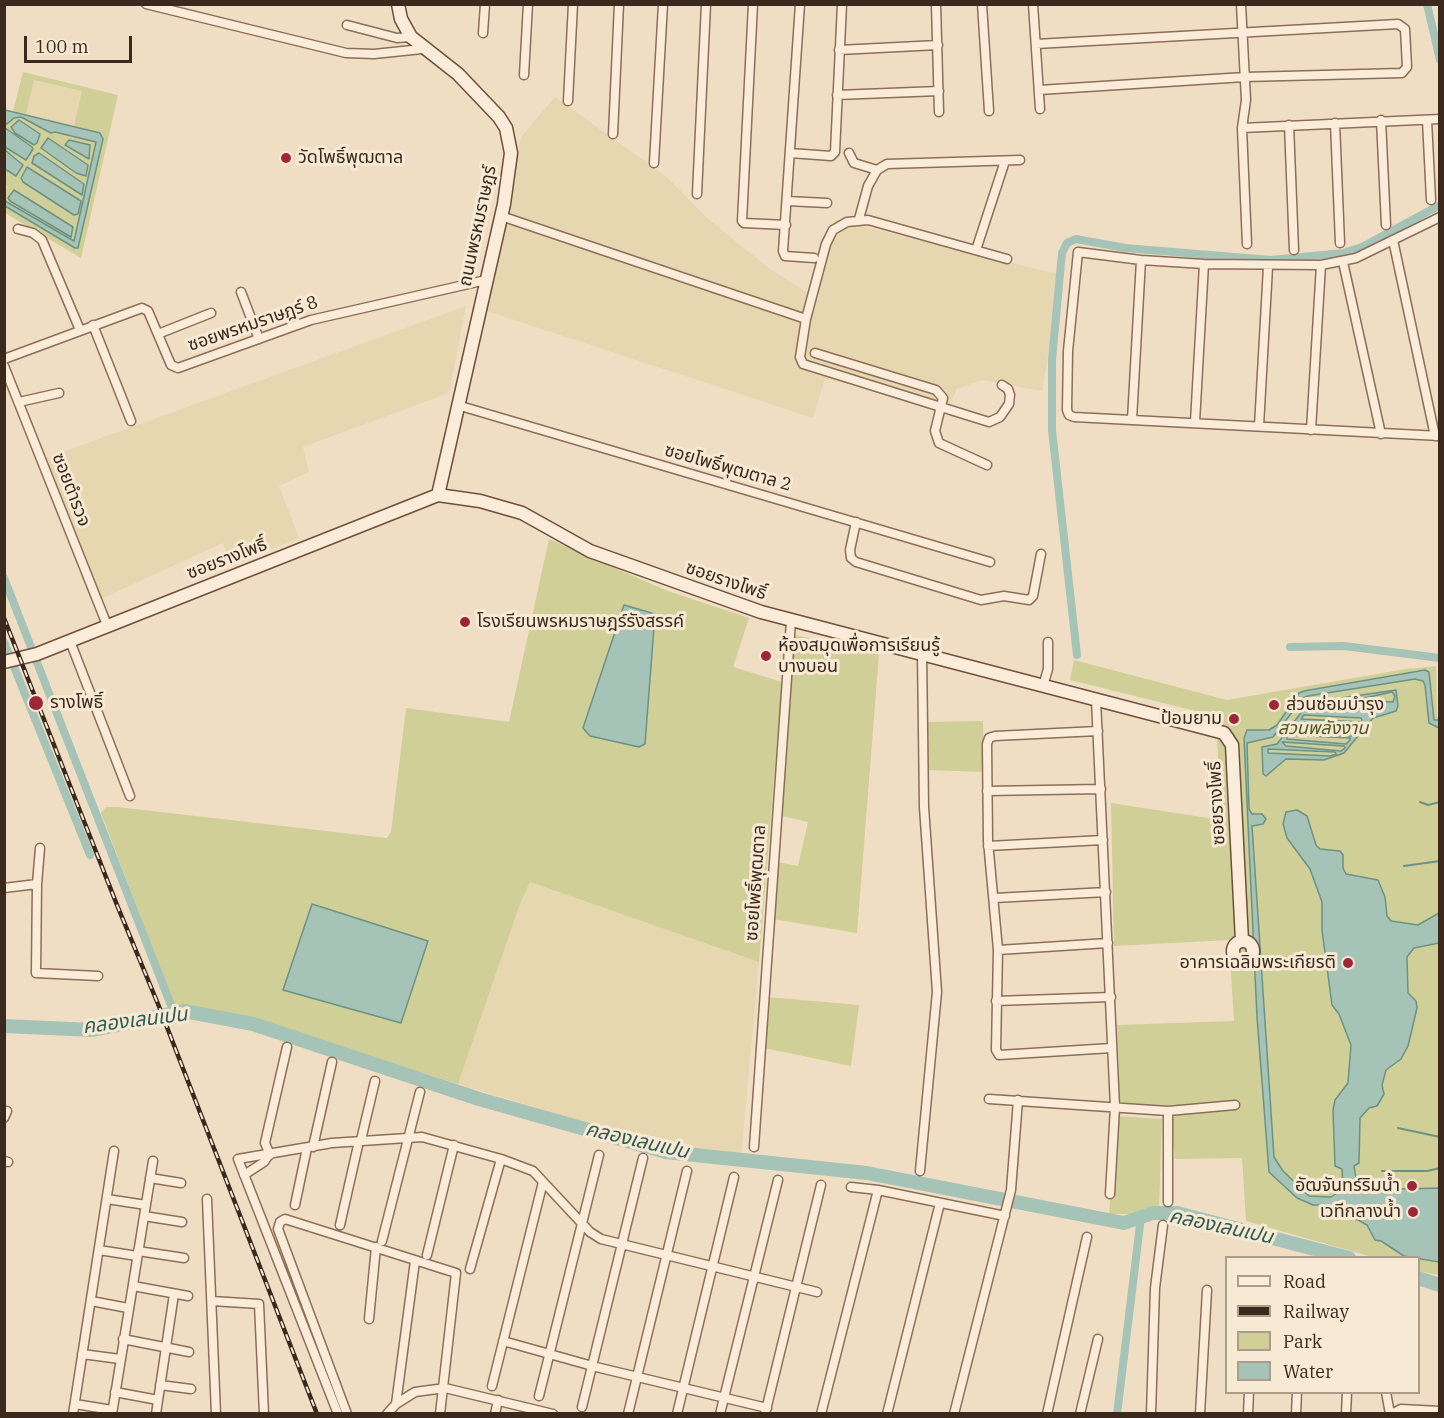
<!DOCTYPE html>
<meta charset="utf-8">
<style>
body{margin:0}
#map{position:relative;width:1444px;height:1418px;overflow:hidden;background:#f0dec4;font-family:"IBM Plex Serif",serif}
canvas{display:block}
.frame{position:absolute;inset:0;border:6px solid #3b291e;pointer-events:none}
.legend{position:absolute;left:1225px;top:1256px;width:195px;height:138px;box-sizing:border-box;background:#f7e9d4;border:2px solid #ac9c8b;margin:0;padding:8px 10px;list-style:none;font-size:18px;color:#3b291e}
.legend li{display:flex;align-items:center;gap:12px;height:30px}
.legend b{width:30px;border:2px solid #ac9c8b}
.scale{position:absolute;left:24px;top:36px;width:108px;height:27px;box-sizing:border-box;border:3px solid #3b291e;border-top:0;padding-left:8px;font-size:18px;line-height:21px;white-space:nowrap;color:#3b291e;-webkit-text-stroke:4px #f7e9d4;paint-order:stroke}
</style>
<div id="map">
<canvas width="1444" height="1418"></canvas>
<div class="frame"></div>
<ul class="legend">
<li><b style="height:8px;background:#faecd8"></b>Road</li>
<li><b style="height:8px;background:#3b291e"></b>Railway</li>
<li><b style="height:16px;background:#cfcf97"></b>Park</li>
<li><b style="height:16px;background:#a6c3b7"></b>Water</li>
</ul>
<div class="scale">100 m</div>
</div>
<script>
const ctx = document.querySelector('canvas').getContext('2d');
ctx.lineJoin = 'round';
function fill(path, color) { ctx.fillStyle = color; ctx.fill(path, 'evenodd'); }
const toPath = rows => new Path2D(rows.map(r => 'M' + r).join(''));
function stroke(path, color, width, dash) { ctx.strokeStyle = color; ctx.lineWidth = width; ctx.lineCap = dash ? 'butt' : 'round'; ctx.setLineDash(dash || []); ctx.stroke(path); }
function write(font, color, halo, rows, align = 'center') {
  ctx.font = font + ' "IBM Plex Serif","Noto Sans Thai",serif'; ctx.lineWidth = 6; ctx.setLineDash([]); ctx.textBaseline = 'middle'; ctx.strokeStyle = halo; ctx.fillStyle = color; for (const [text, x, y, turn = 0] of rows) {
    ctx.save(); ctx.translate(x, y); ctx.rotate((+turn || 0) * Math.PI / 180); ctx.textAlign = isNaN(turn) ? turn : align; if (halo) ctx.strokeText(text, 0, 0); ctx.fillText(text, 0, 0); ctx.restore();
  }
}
fill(toPath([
 [33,80,83,91,74,126,26,114],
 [555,97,668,178,706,217,770,269,818,299,836,220,1062,275,1042,391,982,380,957,389,950,404,825,379,813,418,484,310,521,137],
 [466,306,449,393,303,447,309,472,279,486,299,538,230,566,223,543,101,599,46,458],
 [530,882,759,962,741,1156,674,1149,458,1084,520,904]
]), '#e6d7b1');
fill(toPath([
 [23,72,118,95,81,258,5,213,4,206,75,248,78,248,103,139,100,133,74,126,82,91,34,80,26,114,13,111],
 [21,117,51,133,55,132,96,142,97,147,74,241,5,201,7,186,5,184,5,169,13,175,21,162,5,150,5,147,23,159,31,147,5,127,5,123,7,124,14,118],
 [549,539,665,590,749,618,733,667,782,682,759,962,530,882,520,904,458,1084,283,1029,229,1015,175,1007,101,813,106,807,117,807,387,838,391,832,406,708,509,722],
 [795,635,879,654,857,933,773,919,777,862,798,866,808,822,782,816],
 [1074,660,1227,700,1406,669,1436,666,1437,717,1440,717,1439,1275,1419,1271,1418,1258,1372,1257,1246,1221,1242,1158,1175,1159,1169,1106,1120,1104,1117,1025,1234,1021,1229,940,1114,946,1111,803,1221,820,1216,716,1070,680],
 [983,721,984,772,926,770,925,722],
 [767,997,859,1005,851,1066,764,1048],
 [1118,1116,1162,1119,1159,1208,1134,1214,1109,1214]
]), '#cfcf97');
const water = toPath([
 [5,110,100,133,103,139,78,248,75,248,5,206,5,201,74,241,96,142,55,132,51,133,21,117,14,118,7,124,5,123,5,110],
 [19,120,40,134,37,143,34,145,15,133,11,127,19,120],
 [4,127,32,147,33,149,26,160,5,147,4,127],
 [48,138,88,165,86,176,76,173,41,148,48,138],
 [69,140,90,145,89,159,65,145,69,140],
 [5,150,23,165,16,176,5,169,5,150],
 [39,153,84,184,82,195,32,163,34,156,39,153],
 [27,167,81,201,78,214,74,215,23,182,21,178,27,167],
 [14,190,73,227,71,237,10,201,8,198,14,190],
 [624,605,655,614,645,744,639,747,590,736,583,728,624,605],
 [1425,670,1429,672,1434,720,1439,720,1439,728,1429,723,1425,685,1423,681,1415,679,1308,696,1303,698,1273,737,1247,743,1249,809,1252,814,1262,814,1266,819,1263,824,1252,826,1274,1157,1283,1171,1309,1196,1331,1197,1343,1189,1342,1169,1335,1166,1333,1110,1335,1100,1348,1083,1351,1045,1339,1014,1332,1005,1322,930,1322,902,1310,869,1287,838,1283,824,1286,812,1297,810,1307,816,1316,845,1320,849,1340,851,1343,855,1343,868,1346,874,1378,880,1385,897,1387,916,1391,921,1418,925,1439,913,1439,943,1414,948,1407,957,1408,993,1416,1001,1417,1008,1408,1046,1401,1059,1386,1070,1382,1085,1384,1094,1377,1106,1369,1108,1360,1118,1359,1163,1354,1166,1358,1190,1439,1188,1439,1262,1404,1256,1381,1241,1375,1240,1367,1225,1358,1220,1346,1217,1329,1205,1313,1205,1297,1198,1269,1172,1257,1017,1244,738,1247,730,1269,730,1277,725,1299,693,1304,691,1425,670],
 [1396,690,1398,706,1396,711,1373,718,1344,753,1324,760,1286,759,1266,776,1263,774,1262,747,1277,744,1307,705,1313,702,1396,690],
 [1392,692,1395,696,1393,702,1355,700,1392,692],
 [1323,702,1373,704,1385,707,1379,710,1321,705,1323,702],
 [1304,715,1361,718,1362,720,1361,722,1301,719,1304,715],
 [1300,722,1359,725,1359,726,1357,729,1297,726,1300,722],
 [1292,728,1353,732,1354,733,1352,736,1292,733,1289,731,1292,728],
 [1287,735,1350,738,1350,740,1346,744,1287,739,1287,735],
 [1282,742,1344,746,1345,748,1341,751,1286,746,1282,742],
 [1268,749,1335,752,1336,754,1330,756,1268,753,1268,749],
 [312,904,428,941,401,1023,283,990,312,904]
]);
fill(water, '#a6c3b7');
stroke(water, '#6c9284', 1.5);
stroke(toPath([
 [1420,802,1428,805,1440,802],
 [1404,866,1440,861],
 [1398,1128,1440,1137],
 [1382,1171,1427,1171,1440,1168]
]), '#6c9284', 2);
stroke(toPath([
 [1427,4,1440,60],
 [4,578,174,1013],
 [4,642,90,855],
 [1290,647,1344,646,1440,658],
 [1077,655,1052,430,1052,360,1062,253,1067,243,1076,239,1125,248,1271,260,1343,253,1362,247,1440,205],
 [1117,1414,1141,1217]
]), '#a6c3b7', 8);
stroke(toPath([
 [4,1026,93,1030,184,1011,253,1024,479,1099,666,1152,867,1173,1124,1223,1153,1213,1177,1213,1349,1258],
 [1418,1278,1440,1285]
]), '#a6c3b7', 14);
const street = toPath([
 [146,4,346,53,374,54,422,49],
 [753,4,742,221,744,223,786,225],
 [800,4,783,251,785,256,814,258],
 [936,4,939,112],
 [982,4,989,111],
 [1033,4,1040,109],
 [1241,4,1246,100,1242,128,1247,244],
 [347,25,397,38,411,37],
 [483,33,485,4],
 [1036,44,1398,24,1405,29,1407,67,1402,73,1245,77,1039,90],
 [839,50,938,45],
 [524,75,528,4],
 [837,95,939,91],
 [568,101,573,4],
 [1381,120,1386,225],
 [1427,120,1431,200],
 [1335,123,1340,243],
 [1289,125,1294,250],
 [1242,128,1440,119],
 [613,134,619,4],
 [790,153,831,156,835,152,842,4],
 [849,153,854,163,877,170],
 [654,163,663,4],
 [697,194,706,4],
 [787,201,827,203],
 [501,216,806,319,800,357,803,364,989,422,1000,417,1009,404,1010,395,1008,389,1002,385],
 [1440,217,1356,258,1321,265,1204,264,1141,260,1078,252,1068,351,1067,410,1069,415,1074,417,1440,436],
 [859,219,868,186,877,170,887,164,1020,160],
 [18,229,33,233,42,240,80,330],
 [1393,240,1435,436],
 [976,250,1005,161],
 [1343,262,1381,434],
 [241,292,259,339],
 [806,319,826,244,833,230,847,222,868,220,1007,259],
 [93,325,131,421],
 [158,334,211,313],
 [815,353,936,390,943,398,935,431,939,443,987,465],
 [4,359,142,308,148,311,171,365,178,368,311,320,486,280],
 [4,366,107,625],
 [19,402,59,393],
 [457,405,990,562],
 [1132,420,1141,260],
 [1195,422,1204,264],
 [1259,426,1268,267],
 [1311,430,1321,265],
 [856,522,850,550,851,558,856,562,981,600,1004,596,1029,600,1033,596,1041,554],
 [70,641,130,796],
 [1043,686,1048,669,1048,642],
 [1096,700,1115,1107,1110,1194],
 [1098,731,995,736,989,738,987,744,988,841,998,950,996,1050,999,1055,1112,1048],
 [987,791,1101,789],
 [988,846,1103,840],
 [37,884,36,973,98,976],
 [4,888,37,884,40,848],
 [995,898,1106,892],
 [998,950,1108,943],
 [996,1001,1111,997],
 [989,1099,1168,1111,1168,1202],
 [1168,1111,1235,1105],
 [4,1118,7,1111],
 [361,1140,375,1081],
 [313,1147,332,1062],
 [754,1147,791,621],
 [270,1155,265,1143,287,1047],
 [4,1161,8,1162],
 [920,1171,937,992,924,807,922,653],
 [244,1175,264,1162,268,1156],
 [150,1178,181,1183],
 [851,1187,878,1190,1005,1216],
 [107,1199,146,1205],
 [207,1199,216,1414],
 [295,1205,307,1148],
 [144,1216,182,1222],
 [340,1225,359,1141],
 [382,1241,420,1092],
 [99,1250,137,1256],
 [138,1251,184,1258],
 [427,1255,454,1145],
 [470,1269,501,1159],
 [133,1286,188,1296],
 [91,1301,128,1308],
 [212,1301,259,1304,264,1414],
 [369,1319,376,1247],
 [123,1339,189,1352],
 [503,1341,596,1367,767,1408],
 [82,1354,120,1359],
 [160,1385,191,1389],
 [492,1386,543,1182],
 [115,1392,158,1400],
 [1386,1392,1390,1414],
 [539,1396,599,1155],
 [75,1404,112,1410],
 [396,1404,415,1261],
 [582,1407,643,1158],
 [73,1414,114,1151],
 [112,1414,153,1161],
 [156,1414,174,1294],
 [338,1414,238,1159,332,1143,422,1137,501,1159,533,1171,590,1232,601,1239,817,1292],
 [347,1414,278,1229,280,1222,285,1219,456,1273,440,1414],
 [387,1414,396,1404,415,1392,445,1388,553,1414],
 [495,1414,498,1400],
 [628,1414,687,1171],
 [677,1414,734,1177],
 [720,1414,778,1180],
 [765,1414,821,1185],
 [821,1414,878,1190],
 [887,1414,940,1203],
 [954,1414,1011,1190,1018,1100],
 [1047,1414,1087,1237],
 [1080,1414,1098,1339],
 [1151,1414,1155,1288,1163,1225],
 [1200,1414,1207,1290],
 [1248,1414,1249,1392],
 [1296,1414,1297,1392],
 [1346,1414,1347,1392],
 [1391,1414,1401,1409,1440,1411]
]);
const secondary = toPath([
 [398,4,401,19,411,37,458,74,499,117,506,128,511,153,504,204,438,495],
 [4,662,37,654,438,495,480,501,522,513,590,551,761,612,1224,733,1232,745,1242,941],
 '1233 951a10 10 0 1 1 20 0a10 10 0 1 1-20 0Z'
]);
stroke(street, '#8c6e59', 11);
stroke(secondary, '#6e4f3c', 15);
stroke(street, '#faecd8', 8);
stroke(secondary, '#faecd8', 12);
const rail = toPath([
 [4,618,117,905,158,1004,317,1414]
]);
stroke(rail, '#3b291e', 4.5);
stroke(rail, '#f7e9d4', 2, [7]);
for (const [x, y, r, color] of [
 [286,158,6,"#9e2636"],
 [465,622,6,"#9e2636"],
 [766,656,6,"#9e2636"],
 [36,703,8,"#9e2636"],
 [1274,705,6,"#9e2636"],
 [1234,719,6,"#9e2636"],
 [1348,963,6,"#9e2636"],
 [1412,1186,6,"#9e2636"],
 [1413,1212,6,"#9e2636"]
]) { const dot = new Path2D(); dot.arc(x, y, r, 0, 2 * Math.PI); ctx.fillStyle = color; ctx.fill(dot); stroke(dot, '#f7e9d4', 2); }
write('18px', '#3b291e', '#f7e9d4', [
 ["วัดโพธิ์พุฒตาล",298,158],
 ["โรงเรียนพรหมราษฎร์รังสรรค์",477,622],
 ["ห้องสมุดเพื่อการเรียนรู้",778,646],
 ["บางบอน",778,667],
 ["รางโพธิ์",50,703],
 ["ส่วนซ่อมบำรุง",1286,705],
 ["ป้อมยาม",1222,719,"right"],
 ["อาคารเฉลิมพระเกียรติ",1336,963,"right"],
 ["อัฒจันทร์ริมน้ำ",1400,1186,"right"],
 ["เวทีกลางน้ำ",1401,1212,"right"]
], 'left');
write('18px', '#3b291e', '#f7e9d4', [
 ["ถนนพรหมราษฎร์",478,226,-78],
 ["ซอยพรหมราษฎร์ 8",253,324,-19],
 ["ซอยโพธิ์พุฒตาล 2",728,468,16],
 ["ซอยตำรวจ",71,490,69],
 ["ซอยรางโพธิ์",227,559,-21],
 ["ซอยรางโพธิ์",726,581,19],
 ["ซอยรางโพธิ์",1217,803,-93],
 ["ซอยโพธิ์พุฒตาล",756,883,-86]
]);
write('italic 18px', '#525924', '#f7e9d4', [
 ["สวนพลังงาน",1323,729]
]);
write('italic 20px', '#2d5c53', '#f7e9d4', [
 ["คลองเลนเปน",135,1021,-7],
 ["คลองเลนเปน",637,1141,13],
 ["คลองเลนเปน",1221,1227,12]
]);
</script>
